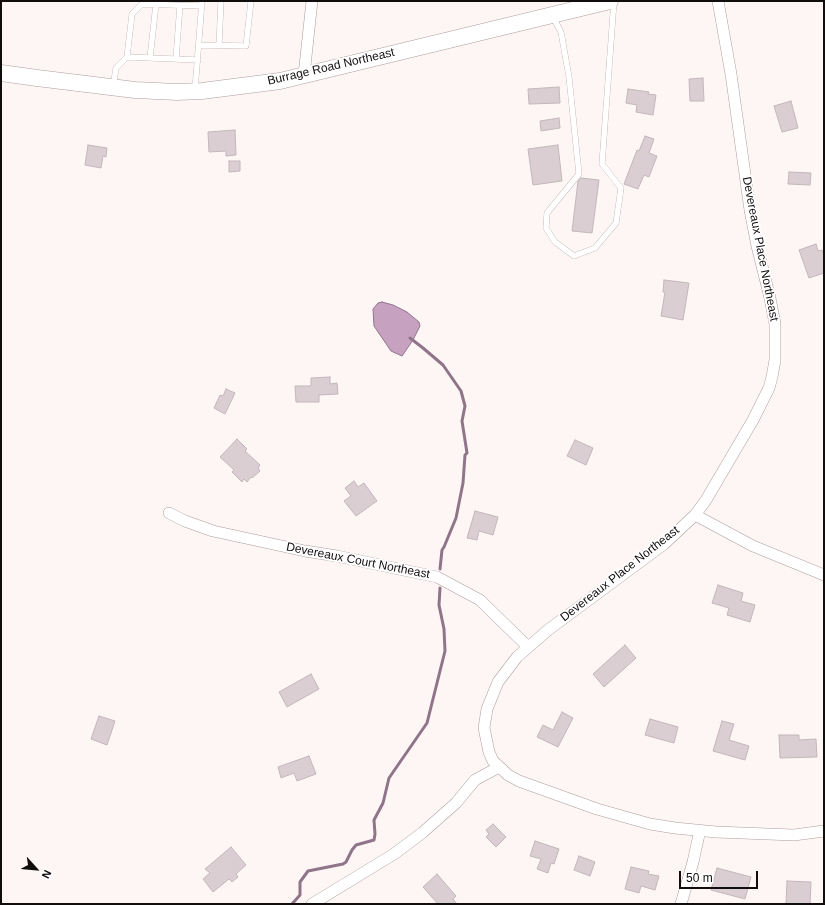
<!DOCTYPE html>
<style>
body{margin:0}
#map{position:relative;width:825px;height:905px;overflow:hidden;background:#fef6f5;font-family:Helvetica,sans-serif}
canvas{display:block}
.frame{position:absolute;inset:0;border:2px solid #110d0d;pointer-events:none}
.north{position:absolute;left:16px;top:849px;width:40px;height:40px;-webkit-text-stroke:3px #fff;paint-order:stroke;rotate:117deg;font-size:11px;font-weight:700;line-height:16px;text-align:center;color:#110d0d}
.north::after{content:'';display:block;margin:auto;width:14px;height:18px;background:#110d0d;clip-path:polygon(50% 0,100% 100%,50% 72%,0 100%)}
.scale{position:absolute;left:679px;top:871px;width:79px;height:18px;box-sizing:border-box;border:2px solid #110d0d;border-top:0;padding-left:5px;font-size:12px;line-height:14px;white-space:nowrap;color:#110d0d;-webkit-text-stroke:3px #fff;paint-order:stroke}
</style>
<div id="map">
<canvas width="825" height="905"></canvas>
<div class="frame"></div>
<div class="north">N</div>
<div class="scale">50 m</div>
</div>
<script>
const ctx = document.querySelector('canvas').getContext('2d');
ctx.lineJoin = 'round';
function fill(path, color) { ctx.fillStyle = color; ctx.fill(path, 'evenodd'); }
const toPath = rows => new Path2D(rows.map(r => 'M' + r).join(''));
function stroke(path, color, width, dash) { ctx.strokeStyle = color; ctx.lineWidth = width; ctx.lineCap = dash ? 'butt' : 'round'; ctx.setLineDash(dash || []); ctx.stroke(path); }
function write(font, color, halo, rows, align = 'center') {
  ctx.font = font + ' Helvetica,sans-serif'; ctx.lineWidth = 3.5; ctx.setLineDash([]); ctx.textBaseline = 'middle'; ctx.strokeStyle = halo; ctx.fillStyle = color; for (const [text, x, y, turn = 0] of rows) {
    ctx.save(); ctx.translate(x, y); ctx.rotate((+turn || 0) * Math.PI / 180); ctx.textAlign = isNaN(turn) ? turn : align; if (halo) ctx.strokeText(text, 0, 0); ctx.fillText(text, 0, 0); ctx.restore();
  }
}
const water = toPath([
 [382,302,393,305,407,312,419,322,420,326,413,340,402,356,391,351,374,326,373,309,378,303,382,302]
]);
fill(water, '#c6a1c0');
stroke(water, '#90758a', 1);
stroke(toPath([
 [410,338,423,348,443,365,461,391,465,406,462,421,467,453,465,455,463,483,456,518,444,547,442,550,440,569],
 [292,904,300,895,300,882,308,871,343,864,346,862,352,850,356,845,374,840,375,834,374,820,383,803,389,778,427,723,445,651,444,629,439,605,440,588]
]), '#90758a', 3);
const building = toPath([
 [703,78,704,101,690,101,689,79,703,78],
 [559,87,560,103,529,104,528,89,559,87],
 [628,89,649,92,648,94,656,95,653,115,636,112,637,105,626,103,628,89],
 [791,101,798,128,782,132,774,106,791,101],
 [559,118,560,128,541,131,540,121,559,118],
 [235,130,236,155,226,156,226,151,209,152,208,132,235,130],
 [645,136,654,139,649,153,657,156,649,177,644,175,638,189,624,184,637,150,639,151,645,136],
 [88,145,107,148,106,157,103,156,101,168,85,165,88,145],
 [558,145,562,181,533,185,528,149,558,145],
 [229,161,240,161,240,171,229,172,229,161],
 [789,172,811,173,810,185,788,184,789,172],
 [581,178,599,180,592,233,572,231,578,181,581,178],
 [816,244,818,251,822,250,824,255,824,273,809,278,799,250,816,244],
 [664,280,689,283,683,320,661,316,665,292,663,292,664,280],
 [330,377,330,384,337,383,338,394,319,395,319,402,296,402,295,386,311,386,311,378,330,377],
 [226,389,235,393,225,414,214,408,220,395,223,396,226,389],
 [237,439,247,449,245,451,260,465,258,468,260,471,252,478,251,477,247,482,244,479,242,482,232,472,234,470,220,457,237,439],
 [575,440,593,448,586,465,567,456,575,440],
 [354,481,358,487,364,483,377,501,356,516,344,501,351,496,345,488,354,481],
 [475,511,498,517,493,535,479,531,477,540,467,538,475,511],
 [718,585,743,593,741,601,755,605,750,622,727,615,729,608,712,603,718,585],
 [625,645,636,658,604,687,593,674,625,645],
 [311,674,319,689,287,707,279,692,311,674],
 [562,712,573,718,558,747,537,737,543,725,553,730,562,712],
 [99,716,115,721,107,745,91,739,99,716],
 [650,719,678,727,674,743,645,735,650,719],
 [722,721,734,724,729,740,749,746,745,760,713,751,722,721],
 [779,735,799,735,799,740,816,739,817,757,780,758,779,735],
 [309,756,316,774,297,781,294,773,281,778,278,767,309,756],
 [493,824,506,837,496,847,486,837,489,834,486,830,493,824],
 [535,841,559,849,554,864,551,863,548,873,537,869,541,859,530,856,535,841],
 [231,847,246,865,236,874,238,877,232,882,229,879,213,892,203,879,210,873,205,869,231,847],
 [579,856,595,862,590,876,574,870,579,856],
 [631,867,649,871,648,874,659,876,655,890,641,886,639,893,625,889,631,867],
 [717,868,751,877,745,899,711,890,717,868],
 [437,874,456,896,453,899,457,904,438,904,423,887,437,874],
 [787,881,811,882,810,904,786,904,787,881]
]);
fill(building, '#dbced2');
stroke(building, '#c3b6ba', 1);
const lane = toPath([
 [553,17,561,32,569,77,579,174,547,213,546,228,555,242,574,256,595,248,616,223,621,188,602,164,614,1],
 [199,45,246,46,251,1],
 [219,45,221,1],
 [127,57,198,60],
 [150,58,156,4],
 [176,59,180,5],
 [113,87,116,68,127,57,132,14,142,4,202,6],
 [195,90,202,1]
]);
const street = toPath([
 [718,1,731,74,750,210,757,246,770,298,775,324,775,360,772,377,769,388,753,420,706,500,695,515,664,544,548,630,517,657,498,682,487,709,484,728,489,752,493,761,508,775,519,781,597,809,650,824,675,828,716,832,794,835,824,831],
 [304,75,312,1],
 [169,513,185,521,213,531,305,551,337,556,437,577,480,600,528,647],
 [695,515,753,546,824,575],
 [312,904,394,854,422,833,456,803,475,780,499,767],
 [681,904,693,862,700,830]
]);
const secondary = toPath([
 [1,73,37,78,135,90,177,92,202,91,280,81,610,1]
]);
stroke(lane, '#ab9e9d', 6);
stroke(street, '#ab9e9d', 12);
stroke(secondary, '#ab9e9d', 17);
stroke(lane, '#fff', 5.5);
stroke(street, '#fff', 11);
stroke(secondary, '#fff', 16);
write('12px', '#110d0d', '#fff', [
 ["Burrage Road Northeast",331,67,-13],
 ["Devereaux Place Northeast",760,249,79],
 ["Devereaux Court Northeast",358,561,11],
 ["Devereaux Place Northeast",620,574,-38]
]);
</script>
